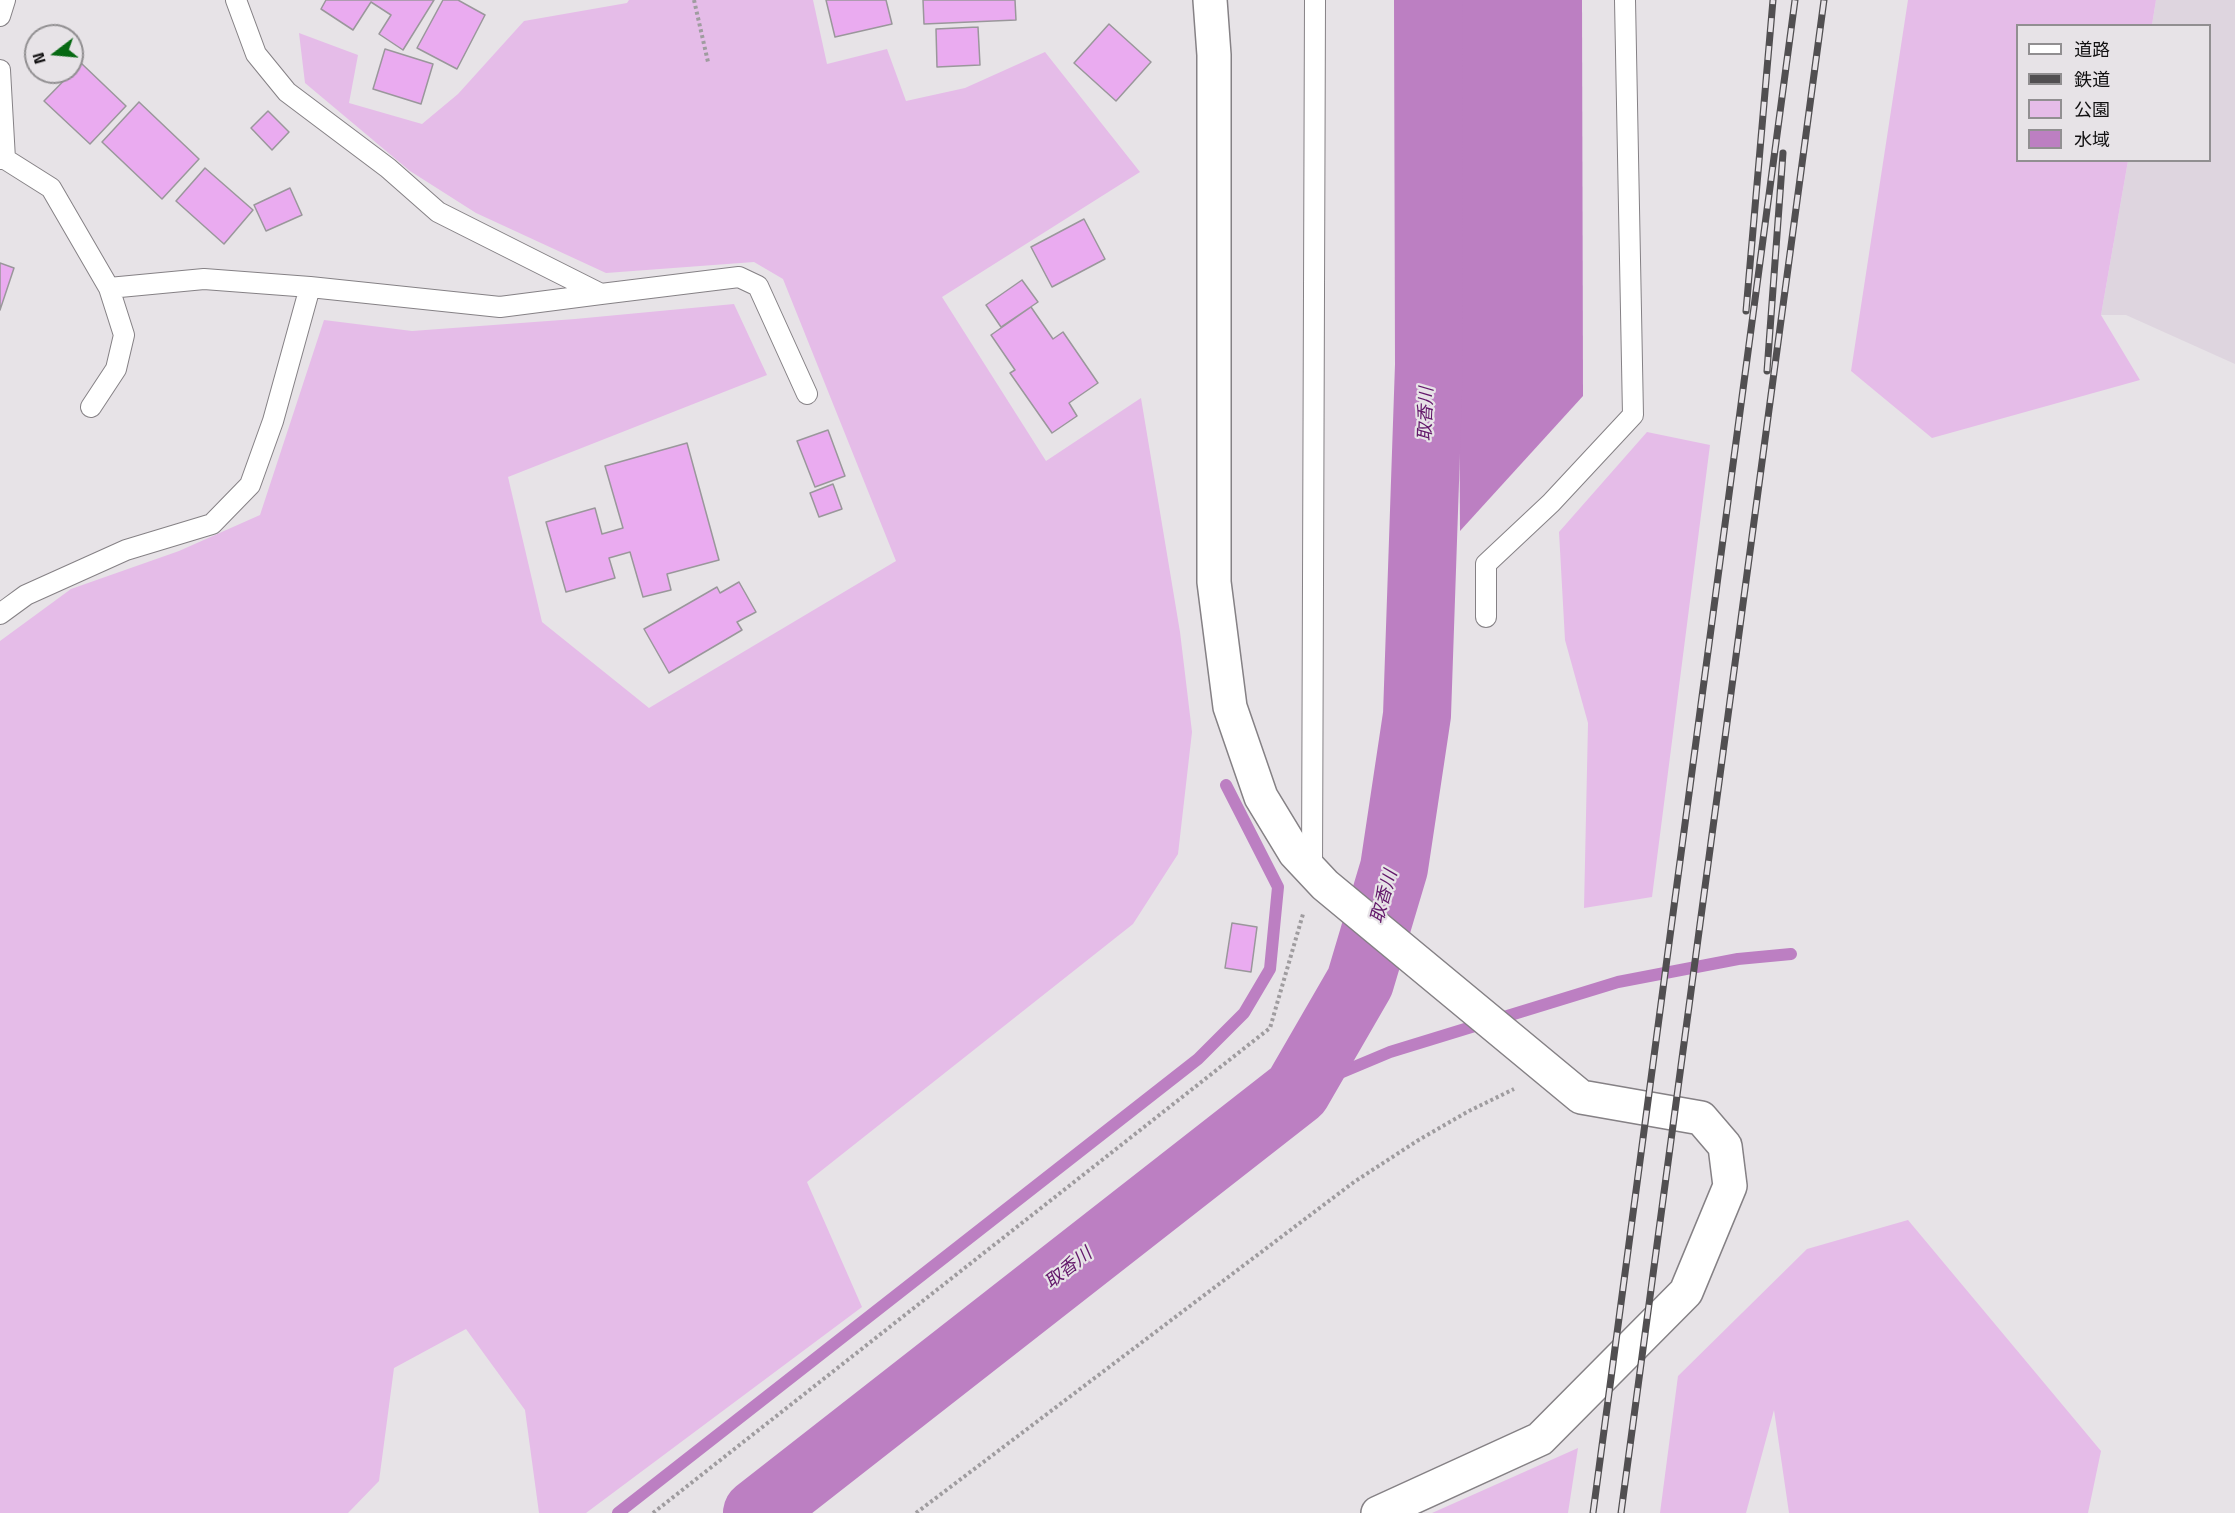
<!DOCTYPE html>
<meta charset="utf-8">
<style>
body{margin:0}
#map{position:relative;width:2235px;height:1513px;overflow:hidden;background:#e7e3e7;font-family:"Titillium Web","Noto Sans JP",sans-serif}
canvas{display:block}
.legend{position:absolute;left:2016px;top:24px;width:195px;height:138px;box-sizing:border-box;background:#e7e3e7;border:2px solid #918f91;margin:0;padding:8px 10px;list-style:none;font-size:18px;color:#111011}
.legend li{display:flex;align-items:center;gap:12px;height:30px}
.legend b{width:30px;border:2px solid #918f91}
.north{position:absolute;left:24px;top:24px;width:60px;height:60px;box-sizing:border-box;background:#e7e3e7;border:2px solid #918f91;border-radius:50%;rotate:254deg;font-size:16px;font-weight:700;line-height:24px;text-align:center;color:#111011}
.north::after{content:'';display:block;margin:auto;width:21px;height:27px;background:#076913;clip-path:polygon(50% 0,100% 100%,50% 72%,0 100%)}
</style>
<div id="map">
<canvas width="2235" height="1513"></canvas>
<ul class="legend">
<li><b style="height:8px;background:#fff"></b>道路</li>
<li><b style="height:8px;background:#514f51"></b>鉄道</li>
<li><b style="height:16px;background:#e5bce8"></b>公園</li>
<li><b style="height:16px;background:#bc7fc2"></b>水域</li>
</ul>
<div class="north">N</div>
</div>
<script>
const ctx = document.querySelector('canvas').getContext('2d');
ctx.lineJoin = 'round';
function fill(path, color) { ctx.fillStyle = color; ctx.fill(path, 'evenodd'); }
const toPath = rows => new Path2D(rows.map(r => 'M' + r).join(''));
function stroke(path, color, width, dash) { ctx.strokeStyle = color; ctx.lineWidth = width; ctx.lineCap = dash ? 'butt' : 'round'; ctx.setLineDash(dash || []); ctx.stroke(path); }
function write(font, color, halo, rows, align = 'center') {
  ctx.font = font + ' "Titillium Web","Noto Sans JP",sans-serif'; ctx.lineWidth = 4.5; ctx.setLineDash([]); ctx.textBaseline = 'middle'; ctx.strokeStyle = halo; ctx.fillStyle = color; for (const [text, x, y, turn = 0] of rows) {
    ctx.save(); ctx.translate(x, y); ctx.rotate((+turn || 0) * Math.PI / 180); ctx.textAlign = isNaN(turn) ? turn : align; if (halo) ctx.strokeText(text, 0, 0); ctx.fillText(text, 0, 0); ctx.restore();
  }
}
fill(toPath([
 [2156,0,2235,0,2235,364,2126,315,2101,315,2128,161,2210,160,2210,26,2152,25]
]), '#ded5df');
fill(toPath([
 [629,0,813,0,827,64,887,49,906,101,965,88,1045,52,1140,172,942,297,1046,461,1141,398,1180,632,1192,732,1178,854,1133,924,807,1182,862,1307,586,1513,539,1513,525,1410,466,1329,394,1368,379,1481,348,1513,0,1513,0,641,71,589,179,551,260,515,324,320,412,331,575,319,734,304,767,375,508,477,542,622,649,708,896,561,783,279,754,262,606,273,476,213,410,171,305,83,299,33,358,55,349,103,422,124,458,94,524,21,627,3],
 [1908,0,2156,0,2152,25,2018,26,2018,160,2128,161,2101,315,2140,380,1932,438,1851,371],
 [1647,432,1710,445,1652,897,1584,908,1588,723,1565,640,1559,532],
 [1908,1220,2101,1451,2088,1513,1789,1513,1774,1410,1746,1513,1660,1513,1678,1376,1807,1249],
 [1578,1448,1568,1513,1432,1513]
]), '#e5bce8');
fill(toPath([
 [1457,0,1582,0,1583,396,1460,531]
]), '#bc7fc2');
stroke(toPath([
 [1297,1091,1390,1052,1618,982,1738,959,1791,954],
 [618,1513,1198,1059,1244,1013,1270,969,1278,887,1226,785]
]), '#bc7fc2', 12);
stroke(toPath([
 [757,1513,1297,1091,1360,982,1394,868,1417,715,1429,365,1428,0]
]), '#bc7fc2', 68);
const building = toPath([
 [326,0,434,0,403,50,379,34,391,15,371,2,353,30,321,9,326,0],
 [443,0,458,0,485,15,457,69,417,48,443,0],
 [826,0,886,0,892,24,835,37,826,0],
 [923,0,1015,0,1016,20,924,24,923,0],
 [1109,24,1151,62,1116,101,1074,63,1109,24],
 [978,27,980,65,937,67,936,29,978,27],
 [385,49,433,64,421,104,373,89,385,49],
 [81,63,126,106,90,144,44,101,81,63],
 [139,102,199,159,162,199,102,142,139,102],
 [268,111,289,132,272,150,251,128,268,111],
 [205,168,253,210,224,244,176,201,205,168],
 [290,188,302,215,266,231,254,205,290,188],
 [1084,219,1105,259,1052,287,1031,247,1084,219],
 [0,263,14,268,0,310,0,263],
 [1022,280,1038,302,1001,327,986,305,1022,280],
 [1031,307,1053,339,1063,332,1098,383,1069,403,1077,416,1052,433,1010,373,1015,370,991,335,1031,307],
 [828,430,845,476,815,487,797,441,828,430],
 [687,443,719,560,667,574,671,590,643,597,630,552,609,558,615,578,566,592,546,522,595,508,602,534,623,528,605,466,687,443],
 [833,484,842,509,819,517,810,493,833,484],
 [739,582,756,612,737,622,742,630,669,673,644,629,717,587,720,593,739,582],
 [1232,923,1257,927,1251,972,1225,968,1232,923]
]);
fill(building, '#eaabf0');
stroke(building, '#9a979b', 1.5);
const lane = toPath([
 [236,0,256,54,287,92,388,168,438,212,601,294,739,277,758,286,807,394],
 [0,16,5,0],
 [0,70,5,159],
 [0,159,5,159,51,188,109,288,124,335,116,369,91,407],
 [109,288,204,279,310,287,500,307,601,294],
 [0,614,26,595,126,550,212,524,250,485,273,421,310,287],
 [1486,617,1486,564,1551,503,1633,415,1625,0],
 [1312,871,1315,0]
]);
const street = toPath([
 [1210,0,1214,55,1214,582,1230,707,1261,797,1295,853,1325,885,1581,1097,1701,1118,1725,1146,1730,1186,1686,1292,1540,1439,1378,1513]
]);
stroke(lane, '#858185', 22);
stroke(street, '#858185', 36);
stroke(toPath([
 [694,0,708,62],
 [653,1513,1270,1028,1303,914],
 [916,1513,1354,1182,1417,1141,1469,1111,1514,1089]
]), '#9f9c9f', 4, [3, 3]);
stroke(lane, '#fff', 20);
stroke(street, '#fff', 33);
const rail = toPath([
 [1746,311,1773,0],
 [1767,371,1783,153],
 [1593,1513,1795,0],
 [1621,1513,1824,0]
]);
stroke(rail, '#514f51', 7);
stroke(rail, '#e7e3e7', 4.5, [14]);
write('italic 18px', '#62176a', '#e7e3e7', [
 ["取香川",1427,414,-88],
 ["取香川",1385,897,-74],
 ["取香川",1069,1269,-38]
]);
</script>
